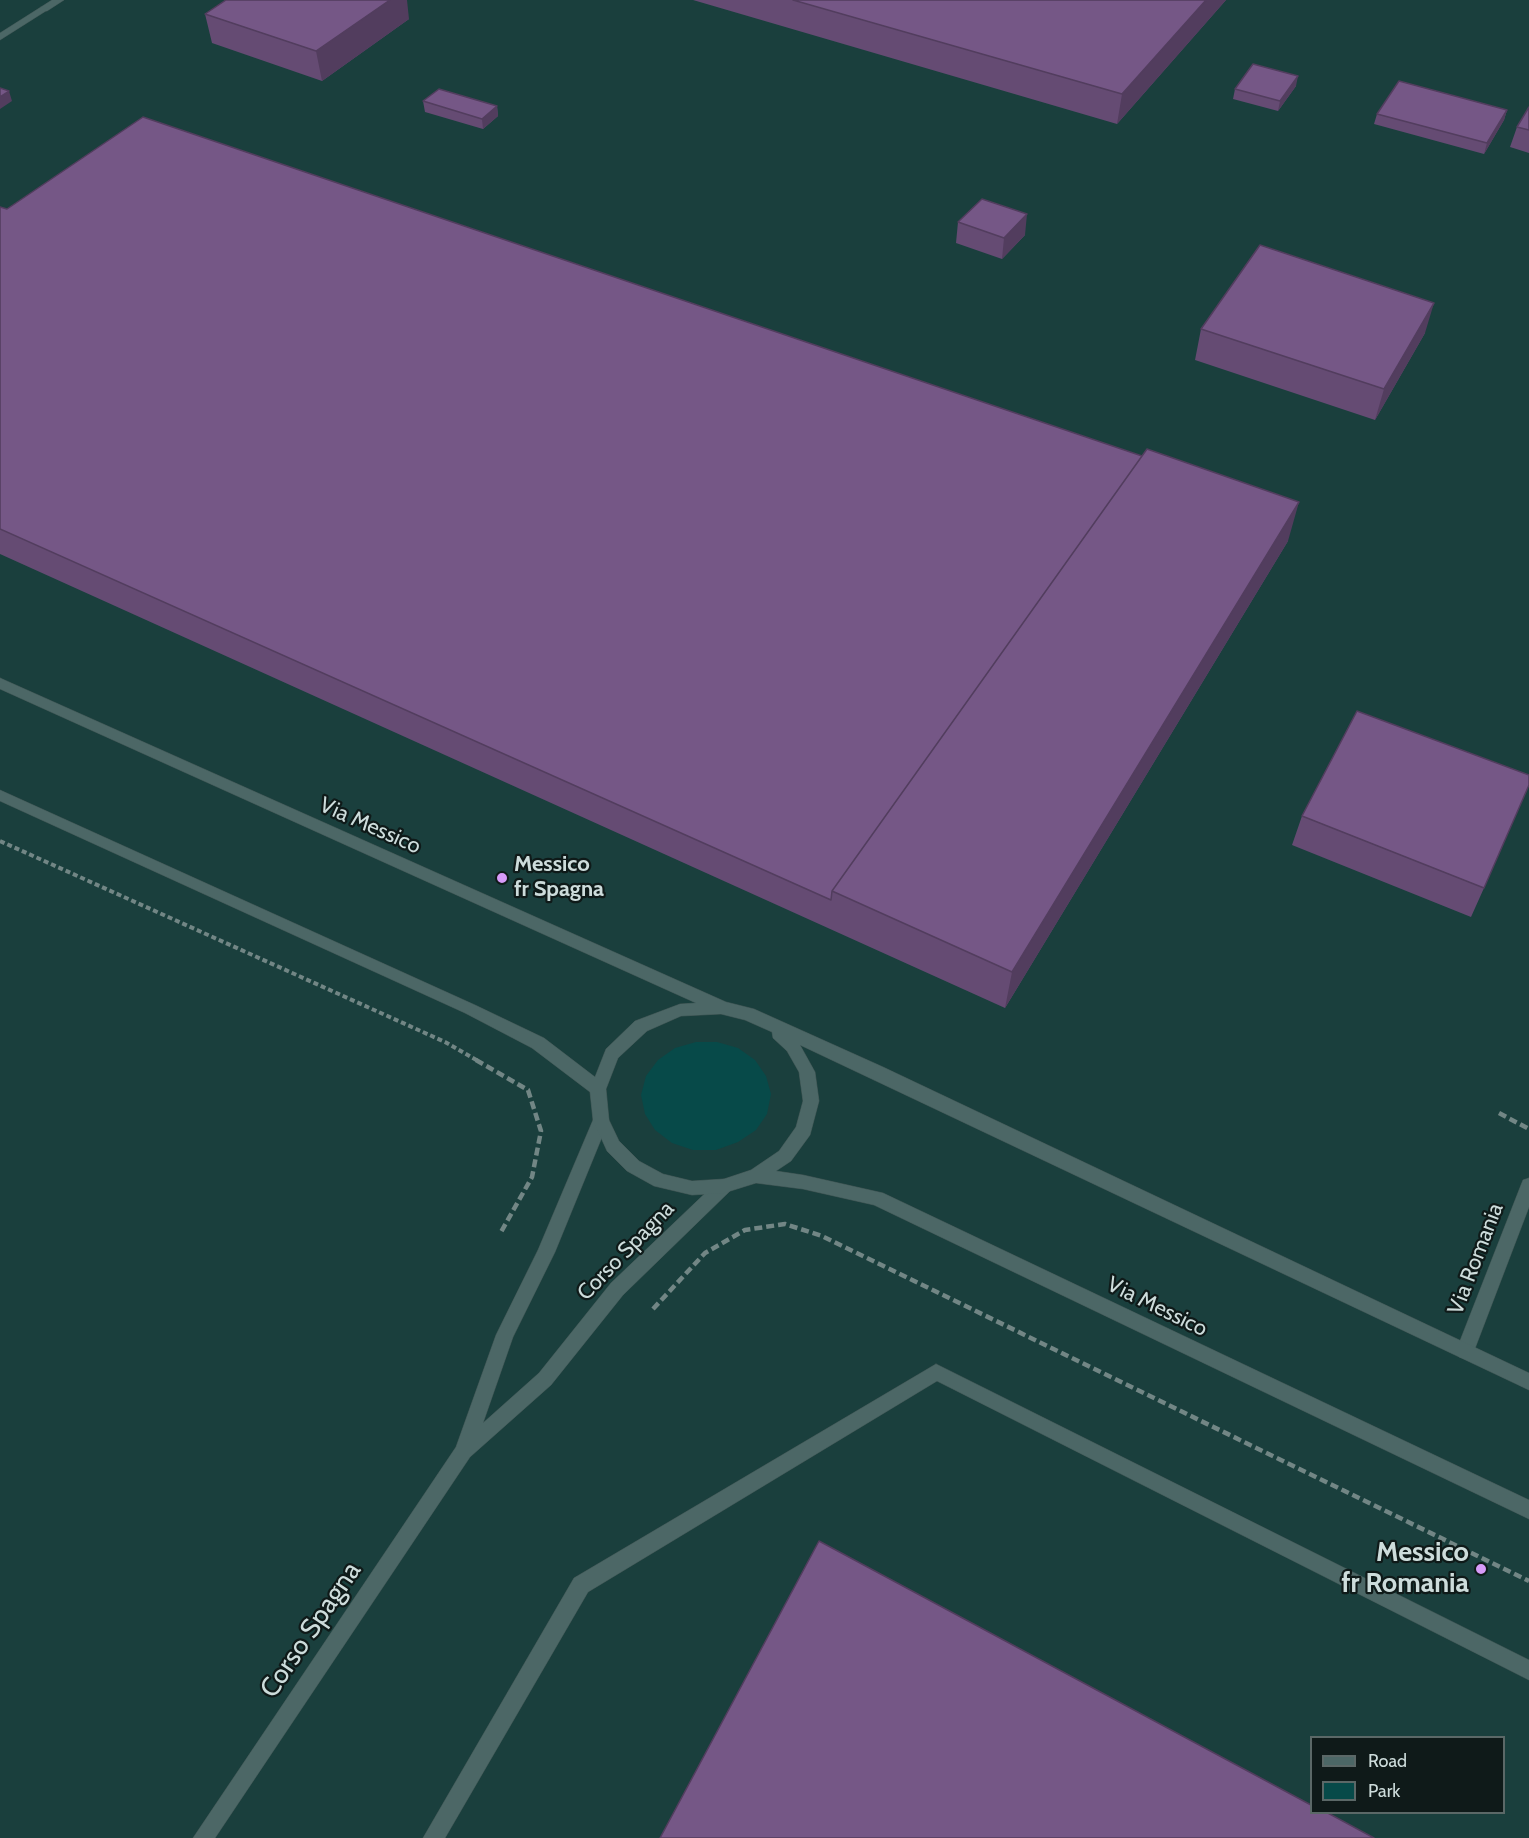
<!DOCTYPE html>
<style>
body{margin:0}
#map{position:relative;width:1529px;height:1838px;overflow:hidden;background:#1b3534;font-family:Cabin,sans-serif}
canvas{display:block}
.legend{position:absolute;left:1310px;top:1736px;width:195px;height:78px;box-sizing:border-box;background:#0f1a19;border:2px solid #5b6867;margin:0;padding:8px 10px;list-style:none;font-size:18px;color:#cddcdb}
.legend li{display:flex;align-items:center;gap:12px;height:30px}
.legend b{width:30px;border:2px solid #5b6867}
</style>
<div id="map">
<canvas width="1529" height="1838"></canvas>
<ul class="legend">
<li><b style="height:8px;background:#4c6766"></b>Road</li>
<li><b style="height:16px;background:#074a49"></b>Park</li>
</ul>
</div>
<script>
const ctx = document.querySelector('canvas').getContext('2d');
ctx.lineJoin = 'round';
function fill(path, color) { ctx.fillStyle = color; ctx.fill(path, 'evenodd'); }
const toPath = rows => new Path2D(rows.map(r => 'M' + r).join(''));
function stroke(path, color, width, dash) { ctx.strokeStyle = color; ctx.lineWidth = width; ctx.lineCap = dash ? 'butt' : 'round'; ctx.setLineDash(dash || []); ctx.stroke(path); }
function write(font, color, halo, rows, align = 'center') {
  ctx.font = font + ' Cabin,sans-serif'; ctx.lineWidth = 4.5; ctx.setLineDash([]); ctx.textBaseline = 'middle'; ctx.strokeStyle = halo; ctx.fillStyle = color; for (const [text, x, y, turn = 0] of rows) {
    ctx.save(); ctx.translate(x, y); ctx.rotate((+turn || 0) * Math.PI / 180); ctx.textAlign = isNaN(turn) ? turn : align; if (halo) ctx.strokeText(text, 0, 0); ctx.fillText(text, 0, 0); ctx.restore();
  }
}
fill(toPath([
 [0,0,1529,0,1529,1838,0,1838],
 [1312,1738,1504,1738,1504,1812,1312,1812]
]), '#1a3f3d');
fill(toPath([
 [696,1042,717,1042,738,1048,755,1060,766,1076,771,1094,767,1114,756,1130,738,1142,716,1150,693,1150,672,1143,655,1130,645,1114,641,1095,646,1076,658,1060,675,1048]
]), '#074a49');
const service = toPath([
 [52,0,64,0,47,11,41,11,41,7,52,0],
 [936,1364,1529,1660,1529,1680,937,1381,588,1592,445,1838,423,1838,574,1578,936,1364]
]);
const minor = toPath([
 [41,7,49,9,0,40,0,33,41,7],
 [601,1113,607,1115,609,1120,555,1252,513,1337,483,1423,539,1373,611,1283,718,1181,724,1179,730,1181,732,1186,730,1191,623,1295,551,1385,470,1457,215,1838,193,1838,456,1447,496,1335,538,1250,593,1120,595,1115,601,1113],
 [1529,1178,1529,1207,1474,1351,1471,1357,1465,1359,1459,1357,1456,1351,1521,1185,1523,1180,1529,1178]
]);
const tertiary = toPath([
 [0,678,726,1002,754,1009,883,1067,1529,1373,1529,1390,800,1045,815,1072,819,1101,810,1135,791,1161,776,1171,803,1175,883,1193,1529,1500,1529,1519,874,1205,803,1189,756,1183,724,1193,692,1195,654,1186,627,1171,607,1151,593,1120,590,1092,532,1048,465,1013,0,801,0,790,475,1005,544,1038,595,1077,606,1049,635,1021,680,1004,696,1003,0,689,0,678],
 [721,1014,745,1020,772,1032,773,1038,787,1051,799,1072,803,1101,796,1127,779,1151,751,1170,724,1179,692,1181,663,1174,639,1161,619,1141,609,1120,606,1089,618,1058,647,1031,681,1016,721,1014]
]);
stroke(service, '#3c5251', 1);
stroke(minor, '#3c5251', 1);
stroke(tertiary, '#3c5251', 1);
stroke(toPath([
 [0,841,445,1042,478,1061]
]), '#728685', 4, [5, 3]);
stroke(toPath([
 [476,1060,528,1090,541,1131,532,1177,501,1232],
 [1499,1113,1529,1129],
 [653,1309,705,1253,745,1230,785,1224,822,1236,1529,1581]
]), '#728685', 4.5, [8, 4]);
fill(service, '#4c6766');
fill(minor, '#4c6766');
fill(tertiary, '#4c6766');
fill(toPath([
 [693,0,1226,0,1117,124],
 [205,14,409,19,322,81,212,43],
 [1296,86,1278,111,1233,99,1235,89],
 [423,101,497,106,498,116,483,129,425,112],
 [1529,107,1529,153,1510,147,1517,127],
 [1507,110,1504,120,1484,154,1374,124,1377,114],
 [0,207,7,209,1288,541,1005,1008,0,554],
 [958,222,1025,235,1002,259,956,243],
 [1201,329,1425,333,1375,420,1195,360],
 [1302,816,1484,888,1471,917,1292,845]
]), '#654b73');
fill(toPath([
 [390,0,407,0,409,19,322,81,316,51],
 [1206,0,1226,0,1117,124,1122,94],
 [1298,76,1296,86,1278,111,1280,101],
 [9,91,12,101,0,109,0,97],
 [497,106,498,116,483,129,482,119],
 [1507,110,1504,120,1484,154,1487,143],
 [1027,214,1025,235,1002,259,1004,238],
 [1434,303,1425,333,1375,420,1384,389],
 [1299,502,1288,541,1005,1008,1012,972]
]), '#523d5e');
const building = toPath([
 [226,0,390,0,316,51,205,14,226,0],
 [793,0,1206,0,1122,94,793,0],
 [1253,64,1298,76,1280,101,1235,89,1253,64],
 [1399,81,1507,110,1487,143,1377,114,1399,81],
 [0,88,9,91,0,97,0,88],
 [439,89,497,106,482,119,423,101,439,89],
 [1529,107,1529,130,1517,127,1529,107],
 [143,117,1142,456,832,891,831,900,0,529,0,207,7,209,143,117],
 [982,199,1027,214,1004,238,958,222,982,199],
 [1260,245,1434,303,1384,389,1201,329,1260,245],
 [1147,449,1299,502,1012,972,832,891,1147,449],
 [1357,711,1529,775,1529,785,1484,888,1302,816,1357,711],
 [819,1541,1311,1805,1311,1812,1326,1812,1374,1838,660,1838,819,1541]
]);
fill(building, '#755786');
stroke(building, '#523d5e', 1.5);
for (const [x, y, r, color] of [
 [502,878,6,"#d79bf9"],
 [1481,1569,6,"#d79bf9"]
]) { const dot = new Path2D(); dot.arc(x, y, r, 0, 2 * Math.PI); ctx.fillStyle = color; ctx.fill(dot); stroke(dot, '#0f1a19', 2); }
write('22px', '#cddcdb', '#0f1a19', [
 ["Via Messico",370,826,24],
 ["Corso Spagna",626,1251,-46],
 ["Via Romania",1476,1259,-69],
 ["Via Messico",1157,1307,26]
]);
write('bold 22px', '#cddcdb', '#0f1a19', [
 ["Messico",514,865],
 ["fr Spagna",514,890]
], 'left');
write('bold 27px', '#cddcdb', '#0f1a19', [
 ["Messico",1469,1553],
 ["fr Romania",1469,1584]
], 'right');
write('27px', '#cddcdb', '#0f1a19', [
 ["Corso Spagna",311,1630,-56]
]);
</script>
